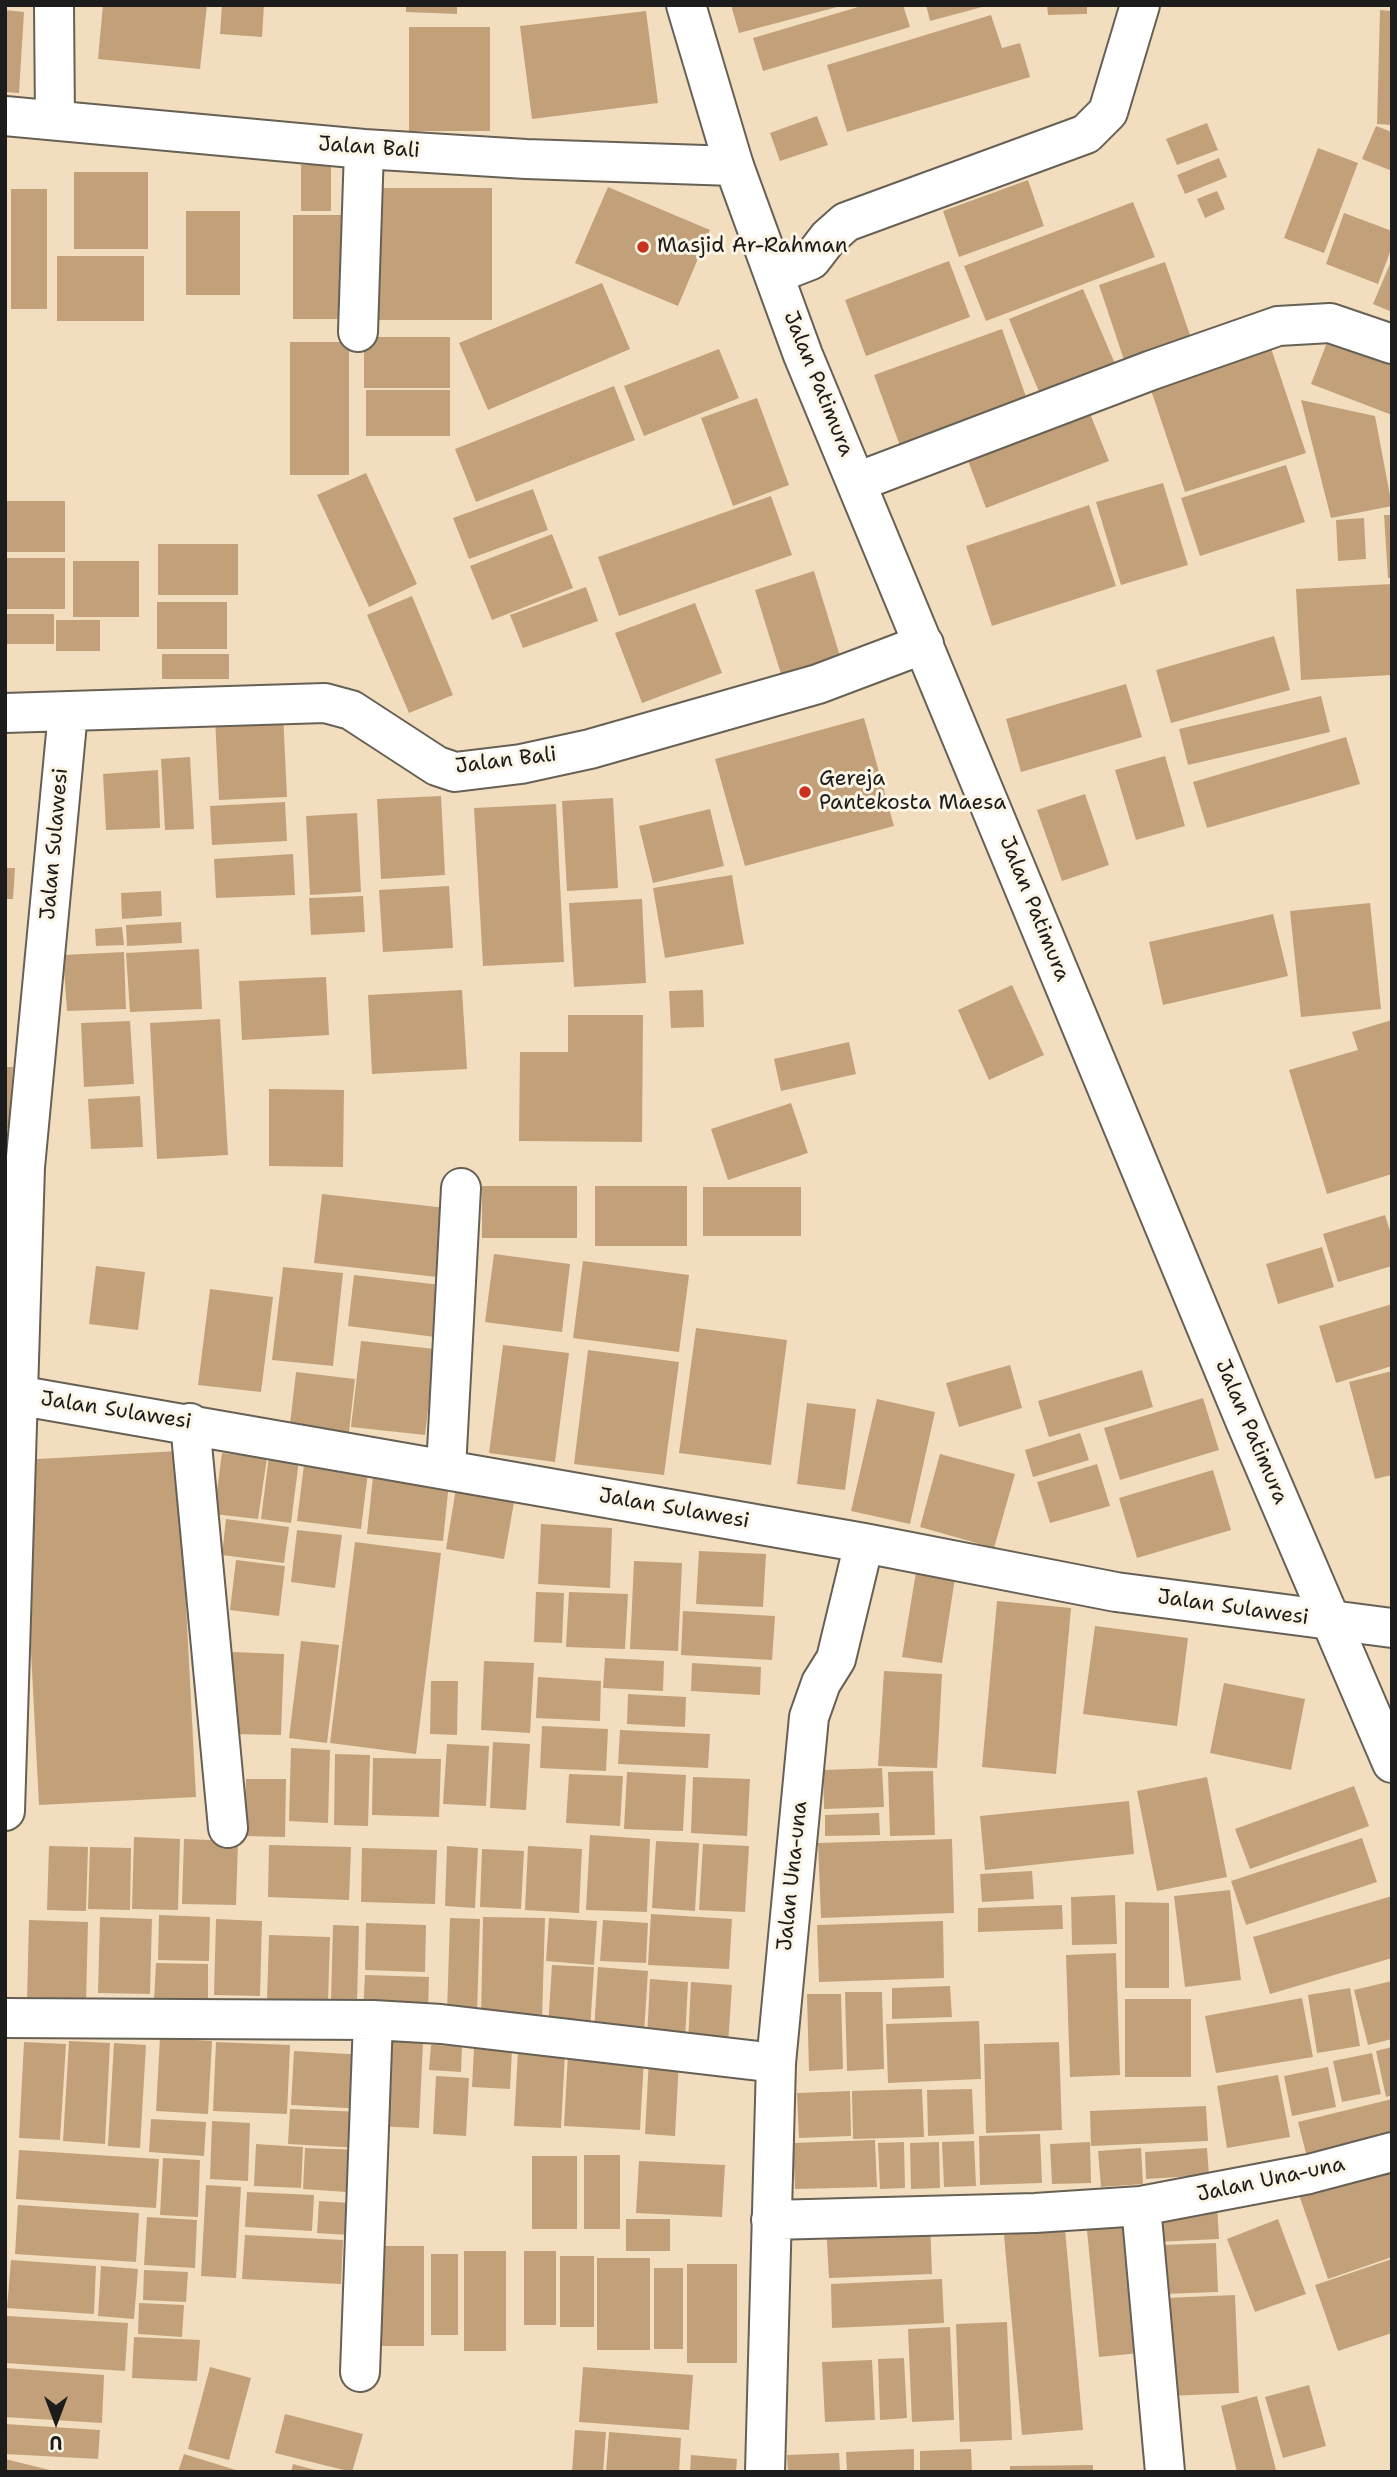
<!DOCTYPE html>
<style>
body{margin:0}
#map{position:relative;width:1397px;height:2477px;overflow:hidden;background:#f2debf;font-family:"Shantell Sans",sans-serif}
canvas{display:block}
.frame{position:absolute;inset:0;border:7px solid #1c1c1c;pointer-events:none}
.north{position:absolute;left:21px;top:2386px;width:70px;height:70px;-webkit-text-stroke:5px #fcf5e5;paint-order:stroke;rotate:180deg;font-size:19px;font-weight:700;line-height:28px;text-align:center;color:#1c1c1c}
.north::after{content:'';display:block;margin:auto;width:24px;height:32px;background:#1c1c1c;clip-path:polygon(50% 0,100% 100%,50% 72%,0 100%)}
</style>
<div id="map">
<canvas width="1397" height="2477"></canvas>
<div class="frame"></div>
<div class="north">U</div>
</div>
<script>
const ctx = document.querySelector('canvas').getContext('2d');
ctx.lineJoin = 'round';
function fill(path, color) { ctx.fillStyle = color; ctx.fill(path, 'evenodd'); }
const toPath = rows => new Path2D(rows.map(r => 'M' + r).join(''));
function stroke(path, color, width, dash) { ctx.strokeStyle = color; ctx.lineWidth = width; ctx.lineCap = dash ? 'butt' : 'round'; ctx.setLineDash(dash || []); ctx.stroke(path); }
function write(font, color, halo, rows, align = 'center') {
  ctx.font = font + ' "Shantell Sans",sans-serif'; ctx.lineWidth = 6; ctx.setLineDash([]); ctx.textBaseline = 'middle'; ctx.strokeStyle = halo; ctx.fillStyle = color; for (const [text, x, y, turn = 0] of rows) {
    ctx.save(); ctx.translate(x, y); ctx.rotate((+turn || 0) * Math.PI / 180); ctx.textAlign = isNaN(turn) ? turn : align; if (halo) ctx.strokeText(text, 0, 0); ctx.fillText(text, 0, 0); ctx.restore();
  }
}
fill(toPath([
 [103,5,207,5,200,69,98,59],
 [222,5,264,5,262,37,220,34],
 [406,5,457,5,457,14,406,12],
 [731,5,841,5,841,6,739,33],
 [865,5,903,5,910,27,763,71,753,38],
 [926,5,986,5,986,6,930,21],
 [1047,5,1087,5,1087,14,1048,15],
 [5,10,24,12,19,93,5,92],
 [1380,10,1392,11,1392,125,1377,124],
 [646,11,658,103,532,119,520,26],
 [991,15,1002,48,1020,43,1030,77,847,132,827,65],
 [409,27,490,27,490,131,409,131],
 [817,116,828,145,780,161,770,133],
 [1207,123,1218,150,1177,165,1166,139],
 [1376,126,1392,132,1392,171,1362,159],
 [1318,148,1358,163,1324,253,1284,238],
 [1219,158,1227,177,1185,194,1177,175],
 [301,165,331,165,331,211,301,211],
 [74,172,148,172,148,249,74,249],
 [1028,180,1044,226,959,257,943,211],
 [608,187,710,230,678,306,575,263],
 [370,188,492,188,492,320,370,320],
 [11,189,47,189,47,309,11,309],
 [1217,191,1225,209,1205,218,1197,199],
 [1133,202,1155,257,986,321,964,266],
 [186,211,240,211,240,295,186,295],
 [1344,213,1392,231,1392,247,1378,284,1326,264],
 [293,215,353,215,353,319,293,319],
 [57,256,144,256,144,321,57,321],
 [1392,259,1392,312,1373,304],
 [949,261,970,317,866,356,845,300],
 [1165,262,1192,341,1125,363,1099,285],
 [602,283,630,349,488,410,459,343],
 [1083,289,1119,373,1044,404,1009,319],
 [1002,329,1030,408,903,454,874,375],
 [364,337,450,337,450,388,364,388],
 [1329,337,1392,361,1392,415,1311,384],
 [290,342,349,342,349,475,290,475],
 [1270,345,1306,453,1185,492,1149,384],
 [719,349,739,398,644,436,624,386],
 [614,386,635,440,476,502,455,449],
 [366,390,450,390,450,436,366,436],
 [757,398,789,485,733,506,701,418],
 [1301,400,1375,416,1392,506,1331,518],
 [1089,411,1109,461,986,508,967,458],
 [1286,465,1305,522,1200,556,1181,498],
 [366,473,417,584,369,607,317,495],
 [1163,483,1188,565,1121,585,1096,502],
 [533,489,548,530,469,559,453,518],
 [771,496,792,555,619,616,598,557],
 [5,501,65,501,65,552,5,552],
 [1089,505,1116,586,992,626,966,546],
 [1384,515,1392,515,1392,578,1388,578],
 [1364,518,1366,559,1338,561,1336,520],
 [552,534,573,588,492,620,470,566],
 [158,544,238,544,238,595,158,595],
 [5,558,65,558,65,609,5,609],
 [73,561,139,561,139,617,73,617],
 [814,571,840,656,781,674,755,590],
 [1392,584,1392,675,1301,680,1296,589],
 [586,587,598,621,523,648,510,615],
 [412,596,453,695,409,713,367,615],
 [157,602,227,602,227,649,157,649],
 [695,603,722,673,642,703,615,633],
 [5,614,54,614,54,644,5,644],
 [56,620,100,620,100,651,56,651],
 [1274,636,1290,690,1171,723,1156,670],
 [162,654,229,654,229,679,162,679],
 [1126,684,1142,737,1021,772,1006,719],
 [1321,696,1330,732,1188,765,1179,729],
 [283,713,287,797,219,800,215,717],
 [864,718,894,826,745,866,715,759],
 [1346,737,1360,784,1207,828,1193,782],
 [1165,756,1185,826,1136,840,1115,770],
 [190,757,194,829,165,830,161,759],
 [158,770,160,828,106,830,103,774],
 [1085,794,1109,865,1062,881,1037,810],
 [441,796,445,875,381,879,377,799],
 [613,798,618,888,567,891,562,801],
 [285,802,287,841,212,845,210,806],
 [556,804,564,962,483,966,474,808],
 [710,809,724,866,653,883,639,826],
 [357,813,361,892,310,895,306,816],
 [293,854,295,895,216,898,214,859],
 [5,868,15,868,13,899,5,899],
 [732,875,744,944,665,958,653,888],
 [449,886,453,948,383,952,379,890],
 [161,891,162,916,122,919,121,893],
 [363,896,365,932,311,935,309,898],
 [642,899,646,983,574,987,569,903],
 [1370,903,1381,1009,1301,1017,1290,911],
 [1273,914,1288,976,1163,1005,1149,942],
 [181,922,182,943,127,946,126,925],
 [122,927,124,945,96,946,95,929],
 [199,949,202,1009,130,1012,126,953],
 [124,952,126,1009,67,1011,63,955],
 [326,977,329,1035,242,1040,239,981],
 [1012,985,1044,1055,989,1080,958,1010],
 [462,990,467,1069,372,1074,368,995],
 [703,990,704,1027,671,1028,669,991],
 [568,1015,643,1015,642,1142,519,1141,520,1052,568,1052],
 [220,1019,228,1155,157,1159,150,1023],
 [1392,1020,1392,1174,1327,1194,1289,1070,1358,1050,1352,1032],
 [130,1021,134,1084,84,1087,81,1023],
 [849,1042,856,1074,781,1091,774,1059],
 [5,1067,13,1067,9,1129,5,1128],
 [269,1089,344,1090,343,1167,269,1166],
 [140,1096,143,1147,91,1149,88,1099],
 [791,1103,808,1153,728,1180,711,1129],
 [482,1186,577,1186,577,1238,482,1238],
 [595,1186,687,1186,687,1246,595,1246],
 [703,1187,801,1187,801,1236,703,1236],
 [322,1194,446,1208,437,1277,314,1263],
 [1385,1215,1392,1237,1392,1266,1338,1282,1323,1234],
 [1322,1247,1334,1287,1278,1304,1266,1264],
 [494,1254,570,1264,562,1332,485,1322],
 [583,1261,689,1275,679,1352,573,1338],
 [96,1266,145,1272,138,1330,89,1324],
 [283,1267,343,1273,333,1366,272,1360],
 [354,1275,441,1285,435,1337,348,1326],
 [210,1289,273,1297,261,1392,198,1385],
 [1392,1304,1392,1366,1336,1383,1319,1326],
 [696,1328,787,1340,771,1465,679,1453],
 [361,1341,435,1349,425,1435,351,1427],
 [503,1345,569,1353,555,1462,489,1453],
 [588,1350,679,1362,664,1475,574,1464],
 [1010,1365,1022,1408,959,1427,946,1383],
 [1142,1370,1153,1407,1049,1437,1038,1401],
 [1392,1371,1392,1475,1375,1479,1349,1382],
 [296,1372,355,1379,348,1440,289,1433],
 [1203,1398,1219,1450,1120,1480,1104,1428],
 [877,1399,935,1412,910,1524,851,1511],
 [807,1403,856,1409,845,1490,797,1484],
 [1080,1433,1089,1460,1033,1477,1025,1450],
 [178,1451,196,1797,39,1805,21,1460],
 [222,1453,267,1458,258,1519,214,1514],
 [940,1454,1015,1474,994,1548,920,1527],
 [269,1456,299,1460,291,1523,261,1519],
 [305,1457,369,1464,361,1529,297,1521],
 [1097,1464,1110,1506,1050,1523,1037,1482],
 [1213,1470,1231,1530,1137,1558,1119,1498],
 [373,1476,449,1483,443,1541,367,1534],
 [457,1482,516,1491,504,1559,446,1549],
 [226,1519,289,1527,284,1563,222,1555],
 [541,1524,612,1528,610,1588,538,1584],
 [297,1530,342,1535,335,1588,291,1582],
 [355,1542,441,1553,416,1754,330,1743],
 [699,1551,766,1554,763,1607,696,1604],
 [236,1560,285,1566,279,1616,230,1610],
 [634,1561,682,1563,678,1651,630,1649],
 [916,1572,955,1578,942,1663,902,1657],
 [536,1592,564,1593,562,1643,534,1642],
 [569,1592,628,1594,625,1649,566,1647],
 [997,1601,1071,1608,1056,1774,982,1767],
 [683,1611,775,1616,772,1660,681,1655],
 [1095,1626,1188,1638,1177,1726,1083,1714],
 [301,1641,339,1645,327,1743,289,1738],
 [231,1652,284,1654,281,1735,228,1734],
 [605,1658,664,1661,663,1691,603,1688],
 [484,1661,534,1663,530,1733,481,1730],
 [692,1663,761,1667,760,1695,691,1691],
 [884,1671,942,1674,937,1768,878,1766],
 [538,1677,601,1681,600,1721,536,1718],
 [431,1681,458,1681,457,1735,430,1734],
 [1224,1683,1305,1699,1291,1770,1210,1753],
 [628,1694,686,1697,685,1727,627,1724],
 [542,1726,608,1729,606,1771,540,1768],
 [620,1730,710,1734,708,1768,618,1764],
 [493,1742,530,1744,526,1810,490,1808],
 [447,1744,489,1746,486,1806,443,1804],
 [291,1748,330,1750,328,1823,289,1821],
 [335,1754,370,1755,368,1826,334,1825],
 [373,1758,441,1759,439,1817,372,1815],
 [882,1768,884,1807,824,1809,823,1770],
 [933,1771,935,1835,890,1836,888,1772],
 [627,1772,686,1775,683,1831,624,1829],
 [569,1774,623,1776,620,1826,566,1823],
 [693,1777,750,1779,747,1836,691,1833],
 [1207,1777,1227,1877,1157,1891,1137,1791],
 [246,1779,286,1779,285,1837,244,1836],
 [1354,1786,1369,1826,1250,1869,1235,1829],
 [1129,1801,1134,1854,985,1870,980,1816],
 [879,1813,880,1835,825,1836,825,1815],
 [590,1835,650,1839,647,1912,586,1910],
 [134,1837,180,1839,178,1910,132,1909],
 [1362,1838,1377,1882,1246,1925,1231,1881],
 [184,1839,238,1841,236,1905,182,1904],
 [952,1839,954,1913,821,1918,818,1843],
 [656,1841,699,1843,695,1911,652,1908],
 [703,1844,749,1846,745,1912,699,1910],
 [269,1845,351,1847,349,1900,268,1897],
 [49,1846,88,1847,86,1911,47,1910],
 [447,1846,478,1848,475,1908,445,1906],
 [528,1846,582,1849,579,1913,525,1910],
 [90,1847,131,1848,130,1910,88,1909],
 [362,1848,437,1850,435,1904,361,1902],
 [482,1849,524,1851,521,1909,480,1907],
 [1032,1871,1034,1899,982,1902,980,1874],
 [1230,1890,1241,1980,1185,1987,1174,1896],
 [1115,1895,1117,1944,1072,1945,1071,1897],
 [1392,1896,1392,1958,1270,1994,1253,1937],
 [1125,1902,1169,1903,1169,1988,1125,1988],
 [1062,1905,1063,1929,978,1932,978,1908],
 [651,1914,732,1919,729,1969,648,1965],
 [159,1915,210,1917,209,1961,158,1960],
 [100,1917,152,1919,150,1994,98,1993],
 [483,1917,545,1918,542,2020,481,2019],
 [450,1918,480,1919,477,2014,447,2014],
 [549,1918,597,1921,594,1965,546,1961],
 [216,1919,262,1921,260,1996,214,1995],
 [29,1920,88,1922,86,2004,27,2002],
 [603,1920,648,1923,646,1963,600,1961],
 [943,1921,944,1978,819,1982,817,1925],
 [366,1923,426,1925,425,1972,365,1970],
 [333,1925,359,1926,357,2002,331,2000],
 [269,1935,330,1937,328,2002,267,2000],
 [1116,1953,1120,2075,1070,2077,1066,1955],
 [156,1963,208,1964,208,2002,154,2001],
 [552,1965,594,1967,590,2030,548,2028],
 [598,1967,648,1971,644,2034,594,2031],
 [365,1975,429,1977,428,2012,363,2011],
 [650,1979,688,1982,685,2040,647,2038],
 [1392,1981,1392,2039,1368,2045,1354,1990],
 [691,1982,732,1985,728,2045,688,2043],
 [950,1986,952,2017,892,2019,892,1988],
 [1350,1988,1360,2046,1317,2053,1308,1995],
 [845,1992,882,1992,884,2069,847,2071],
 [807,1994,841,1994,843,2069,809,2071],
 [1302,1998,1313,2057,1216,2073,1205,2016],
 [1125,1999,1191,1999,1191,2077,1125,2077],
 [979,2021,981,2079,888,2083,886,2024],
 [160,2038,212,2041,208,2114,156,2111],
 [378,2040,423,2042,419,2128,374,2126],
 [69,2041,110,2043,105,2144,63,2141],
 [24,2042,66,2044,60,2140,19,2138],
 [216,2042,290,2045,287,2114,213,2111],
 [1059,2042,1062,2130,986,2133,984,2044],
 [114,2043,146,2045,140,2148,108,2146],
 [431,2045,462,2046,461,2072,429,2070],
 [1392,2047,1392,2095,1386,2097,1376,2051],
 [474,2048,512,2049,510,2089,472,2087],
 [294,2051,367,2055,364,2109,291,2105],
 [518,2051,565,2053,561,2128,514,2126],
 [1372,2053,1381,2094,1342,2102,1333,2061],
 [568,2054,644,2058,640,2130,564,2126],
 [649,2058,679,2060,675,2136,645,2134],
 [1328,2067,1336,2107,1292,2116,1284,2076],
 [1278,2075,1290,2137,1227,2148,1217,2086],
 [436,2076,469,2078,466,2136,433,2134],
 [922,2089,924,2137,853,2139,852,2091],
 [972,2089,974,2134,928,2136,927,2090],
 [850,2091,851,2136,799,2138,797,2093],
 [1392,2099,1392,2141,1308,2161,1298,2122],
 [1206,2106,1208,2141,1091,2146,1090,2111],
 [290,2109,362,2112,360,2148,288,2144],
 [151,2119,206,2122,204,2156,149,2152],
 [212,2121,250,2123,248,2181,210,2179],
 [1040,2134,1042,2183,980,2185,979,2136],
 [875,2140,877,2187,795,2189,793,2143],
 [974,2141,976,2186,944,2187,942,2142],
 [904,2142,905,2188,880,2189,878,2143],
 [939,2142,940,2188,911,2189,910,2143],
 [1090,2142,1091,2183,1052,2184,1050,2144],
 [256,2144,303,2147,301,2188,254,2186],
 [305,2148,364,2150,361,2193,303,2189],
 [1141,2148,1143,2184,1101,2187,1098,2151],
 [1207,2148,1209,2175,1146,2179,1145,2152],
 [19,2150,159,2159,156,2208,16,2199],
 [584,2155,620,2155,620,2229,584,2229],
 [532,2156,577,2156,577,2229,532,2229],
 [163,2158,200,2160,198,2217,160,2215],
 [639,2161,725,2165,722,2217,636,2213],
 [1392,2164,1392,2257,1328,2279,1299,2195],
 [206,2185,241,2187,236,2278,201,2276],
 [247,2192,314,2195,312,2231,245,2227],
 [319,2201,351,2203,349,2235,317,2233],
 [1217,2204,1219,2239,1155,2242,1153,2207],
 [18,2205,139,2213,136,2262,15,2254],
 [147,2217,197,2220,195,2268,144,2265],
 [626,2219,670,2219,670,2251,626,2251],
 [1278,2219,1306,2294,1255,2312,1227,2239],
 [930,2221,932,2274,829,2278,826,2225],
 [1138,2225,1150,2352,1099,2357,1087,2230],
 [1065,2229,1083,2430,1022,2435,1004,2235],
 [245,2235,343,2240,341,2284,242,2279],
 [1216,2243,1218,2292,1164,2294,1162,2245],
 [375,2246,424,2246,424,2346,375,2346],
 [464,2251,506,2251,506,2351,464,2351],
 [524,2251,556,2251,556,2325,524,2325],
 [431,2254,458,2254,458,2335,431,2335],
 [560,2256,594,2256,594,2327,560,2327],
 [597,2258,650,2258,650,2350,597,2350],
 [1392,2259,1392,2333,1338,2351,1315,2285],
 [11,2260,96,2266,94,2314,7,2308],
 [687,2264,737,2264,737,2363,687,2363],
 [101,2266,138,2269,134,2319,98,2316],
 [654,2268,683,2268,683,2349,654,2349],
 [144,2270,188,2272,186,2302,143,2300],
 [942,2279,944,2323,832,2328,831,2284],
 [1235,2295,1239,2393,1168,2396,1164,2298],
 [139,2303,184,2305,182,2337,138,2334],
 [7,2316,128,2323,125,2371,5,2363],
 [1007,2322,1012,2440,960,2442,956,2324],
 [950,2327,954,2420,912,2422,908,2329],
 [134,2337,200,2340,197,2381,132,2378],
 [904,2358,907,2418,880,2420,878,2359],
 [872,2360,875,2420,825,2422,822,2362],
 [210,2367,251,2378,229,2460,188,2449],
 [583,2367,693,2375,689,2430,579,2422],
 [5,2368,104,2375,102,2423,5,2417],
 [1309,2385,1326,2446,1283,2458,1265,2397],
 [1257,2396,1276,2470,1237,2472,1221,2406],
 [285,2414,363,2434,352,2472,275,2453],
 [5,2424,100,2430,98,2459,5,2454],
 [575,2430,606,2432,603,2472,572,2472],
 [609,2432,681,2438,679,2472,606,2472],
 [914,2449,914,2472,847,2472,846,2452],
 [971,2449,972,2472,920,2472,920,2451],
 [839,2453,840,2472,788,2472,787,2455],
 [184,2454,239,2471,239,2472,178,2472],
 [691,2455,737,2459,736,2472,690,2472],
 [5,2459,54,2471,53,2472,5,2472],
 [293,2464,319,2471,319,2472,291,2472],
 [1093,2465,1093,2472,1010,2472,1010,2466]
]), '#c2a17a');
const minor = toPath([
 [54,5,55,120],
 [5,116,364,149,526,159,734,166],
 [775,274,811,260,828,238,846,222,1086,134,1108,112,1140,5],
 [358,332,364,149],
 [857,482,1152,370,1278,326,1330,323,1392,344],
 [5,713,325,703,351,710,437,766,455,772,521,764,590,749,818,684,924,644],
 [5,1393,864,1543,1116,1592,1392,1628],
 [190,1423,228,1828],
 [446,1469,461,1188],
 [5,1811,25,1167,68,712],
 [5,2018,373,2020,441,2024,776,2063],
 [1141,2206,1165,2472],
 [771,2220,1035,2213,1141,2206,1309,2174,1392,2152],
 [360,2372,373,2020],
 [765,2472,776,2063,809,1717,821,1683,836,1659,864,1543]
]);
const major = toPath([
 [686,5,734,166,803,355,1246,1423,1392,1763]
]);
stroke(minor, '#676055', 42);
stroke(major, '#676055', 42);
stroke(minor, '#fff', 38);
stroke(major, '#fff', 38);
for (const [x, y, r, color] of [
 [643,247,7,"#c8321e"],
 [805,792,7,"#c8321e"]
]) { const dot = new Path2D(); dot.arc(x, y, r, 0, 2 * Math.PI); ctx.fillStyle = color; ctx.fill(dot); stroke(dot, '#fcf5e5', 2.5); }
write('21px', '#1c1c1c', '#fcf5e5', [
 ["Jalan Bali",369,148,4],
 ["Jalan Patimura",818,384,68],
 ["Jalan Bali",506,761,-7],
 ["Jalan Sulawesi",55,844,-85],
 ["Jalan Patimura",1034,909,68],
 ["Jalan Sulawesi",116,1411,9],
 ["Jalan Patimura",1251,1432,67],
 ["Jalan Sulawesi",674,1509,10],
 ["Jalan Sulawesi",1233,1608,8],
 ["Jalan Una-una",793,1876,-84],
 ["Jalan Una-una",1271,2180,-12]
]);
write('21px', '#1c1c1c', '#fcf5e5', [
 ["Masjid Ar-Rahman",657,247],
 ["Gereja",819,780],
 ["Pantekosta Maesa",819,804]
], 'left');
</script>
